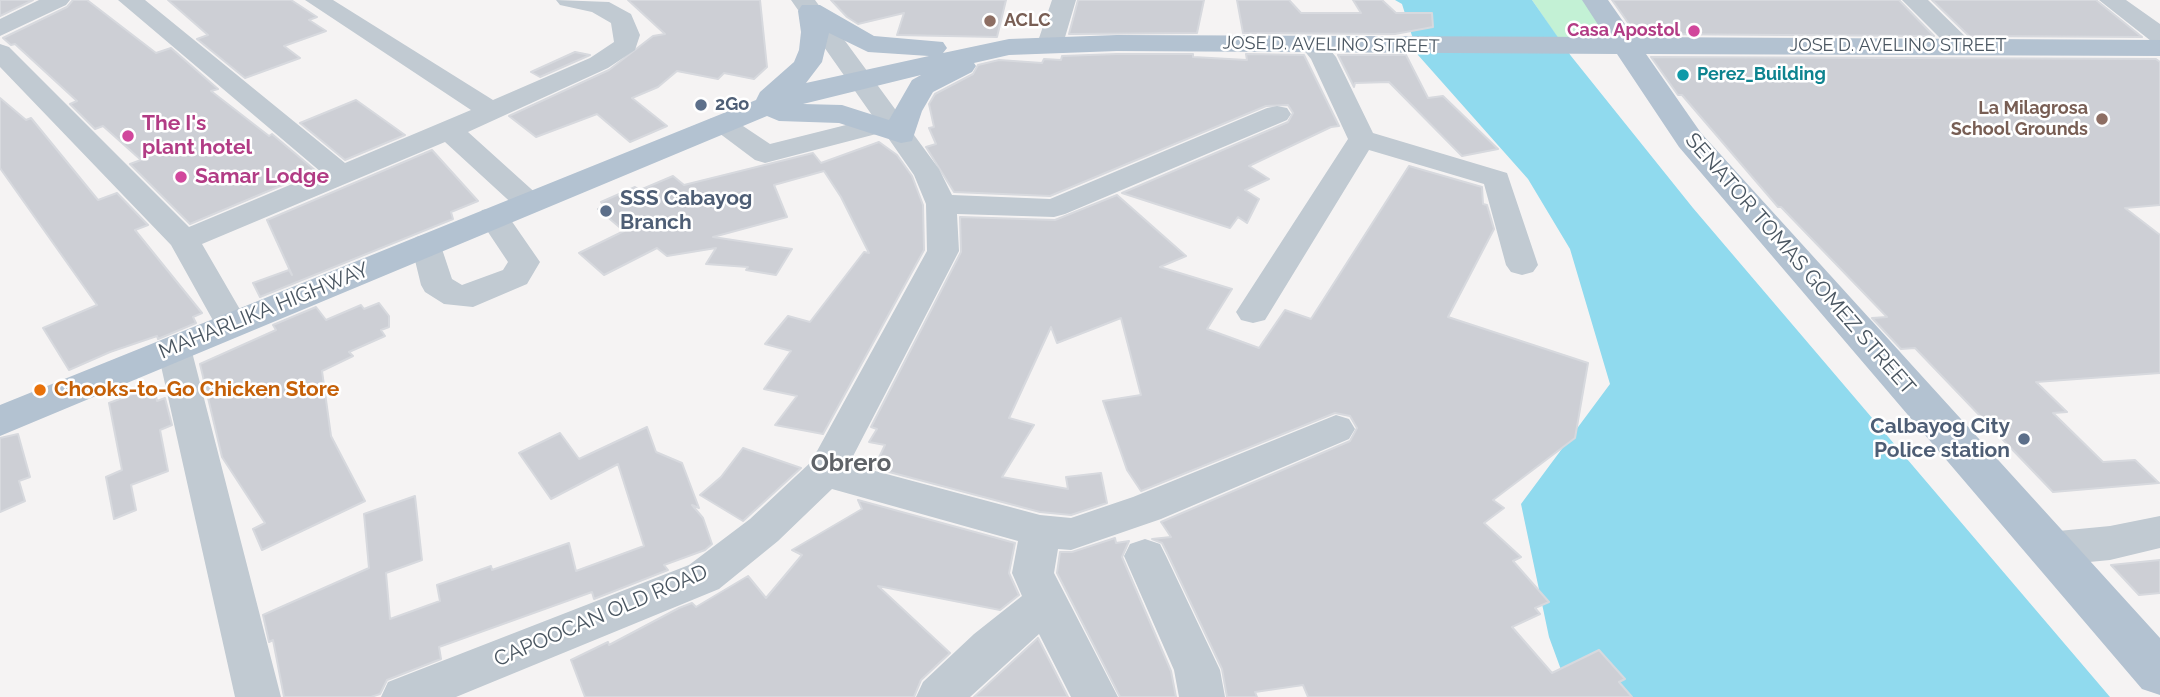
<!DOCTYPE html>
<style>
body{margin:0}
canvas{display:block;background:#f5f3f3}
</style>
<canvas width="2160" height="697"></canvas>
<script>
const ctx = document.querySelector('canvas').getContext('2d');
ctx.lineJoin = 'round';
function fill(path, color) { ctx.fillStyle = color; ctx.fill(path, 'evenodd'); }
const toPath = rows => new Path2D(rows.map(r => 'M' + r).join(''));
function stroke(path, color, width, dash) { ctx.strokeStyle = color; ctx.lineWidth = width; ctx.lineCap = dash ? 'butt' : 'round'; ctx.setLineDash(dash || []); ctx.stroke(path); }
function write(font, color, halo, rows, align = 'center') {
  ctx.font = font + ' Raleway,sans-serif'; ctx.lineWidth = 5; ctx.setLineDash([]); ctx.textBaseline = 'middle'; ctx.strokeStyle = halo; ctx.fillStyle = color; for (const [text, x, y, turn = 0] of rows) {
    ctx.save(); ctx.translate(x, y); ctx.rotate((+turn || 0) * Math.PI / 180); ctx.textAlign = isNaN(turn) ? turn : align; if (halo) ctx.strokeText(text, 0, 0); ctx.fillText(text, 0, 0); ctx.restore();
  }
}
fill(toPath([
 [1532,0,1586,0,1610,40,1560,41]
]), '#c3f1d5');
fill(toPath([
 [1395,0,1532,0,1571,56,1693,208,2110,697,1571,697,1549,637,1521,504,1610,384,1570,249,1528,179,1418,55,1402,4]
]), '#90daee');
const building = toPath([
 [0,0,33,0,0,16,0,0],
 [73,0,87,0,156,53,171,48,218,89,211,91,269,136,272,134,316,171,190,224,130,164,141,160,103,126,95,129,70,104,77,101,15,44,11,45,3,38,67,7,73,0],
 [168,0,291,0,317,17,309,20,326,31,284,46,300,58,245,78,197,39,208,35,168,0],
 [628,0,760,0,767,67,754,79,724,73,718,79,677,71,658,87,632,98,667,126,630,142,597,114,536,137,509,116,609,70,653,36,665,34,628,0],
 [831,0,1006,0,997,37,897,35,904,13,858,24,847,17,831,0],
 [1078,0,1204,0,1197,33,1069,34,1078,0],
 [1237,0,1289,0,1301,13,1361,13,1353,0,1382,0,1396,13,1432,13,1433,27,1395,34,1243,33,1237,0],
 [1612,0,1899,0,1934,36,1636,34,1612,0],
 [1932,0,2096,0,2142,37,1969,36,1932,0],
 [575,52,590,55,540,77,531,72,575,52],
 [1117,54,1193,54,1193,57,1247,60,1246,54,1304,55,1339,126,1331,127,1249,166,1269,179,1245,190,1259,199,1247,223,1238,217,1230,228,1122,193,1288,122,1293,113,1288,105,1266,106,1050,196,954,192,926,147,936,144,929,128,934,127,929,104,935,94,973,74,978,65,999,60,1042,63,1044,59,1061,60,1062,56,1117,54],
 [1338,55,1406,55,1428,98,1443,96,1498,149,1462,156,1389,82,1355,83,1354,87,1338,55],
 [1651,57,2156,59,2160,62,2160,205,2125,208,2160,235,2160,373,2036,382,2067,412,2053,413,2103,462,2135,460,2159,483,2053,492,1915,348,1901,349,1872,318,1887,317,1781,207,1778,207,1682,95,1678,95,1651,57],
 [0,98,26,120,31,118,98,200,117,193,148,225,135,230,202,313,193,317,196,323,158,339,157,336,110,352,69,370,43,328,97,305,0,168,0,98],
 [356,100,405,135,345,160,300,123,356,100],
 [879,142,897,155,912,176,923,205,924,250,823,434,775,425,797,396,764,389,791,351,765,344,788,316,810,322,864,252,869,253,841,197,824,171,774,185,787,217,713,237,792,249,776,275,746,270,748,267,706,264,716,248,667,256,657,248,604,275,579,253,624,231,598,209,605,206,601,202,635,187,640,190,673,176,684,185,813,153,821,163,879,142],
 [432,150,478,201,451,212,453,219,260,297,253,283,289,270,292,275,267,220,432,150],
 [1409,166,1482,187,1483,204,1487,205,1494,229,1448,317,1588,363,1575,438,1493,500,1504,508,1484,523,1521,557,1513,561,1549,602,1535,608,1540,614,1512,627,1552,673,1599,650,1625,679,1619,682,1632,697,1308,697,1303,685,1255,692,1257,697,1227,697,1222,669,1168,555,1162,543,1152,539,1171,537,1161,522,1350,441,1357,428,1350,416,1335,413,1141,491,1127,470,1103,401,1141,395,1121,318,1057,343,1051,327,1009,418,1034,425,1002,477,1068,489,1066,477,1101,473,1107,503,1071,515,1040,512,874,468,885,445,869,442,877,429,871,427,961,252,960,217,1055,220,1117,195,1186,256,1160,267,1232,289,1207,329,1259,348,1285,310,1311,319,1409,166],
 [379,303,389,316,389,327,381,330,385,336,349,352,353,356,322,371,331,436,365,501,262,550,253,529,265,523,222,457,200,364,276,330,273,325,316,307,326,320,361,305,364,309,379,303],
 [154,386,157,401,165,398,172,425,160,430,168,471,131,485,136,510,114,519,106,477,122,470,109,403,154,386],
 [647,427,656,452,682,463,699,508,692,505,703,518,712,544,705,550,664,565,668,570,594,599,592,592,439,647,441,659,387,680,380,694,371,697,284,697,273,640,269,642,263,615,369,568,364,514,415,496,422,560,386,573,390,619,440,601,437,585,491,566,492,570,569,543,576,571,644,546,618,464,551,499,519,453,560,433,579,459,647,427],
 [18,434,30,477,19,481,25,501,0,512,0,438,18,434],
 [743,448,801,468,743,521,700,495,721,477,743,448],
 [858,500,1015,543,1009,573,1019,595,1000,610,878,586,950,653,921,680,914,697,585,697,571,660,608,642,609,645,679,608,692,603,696,607,748,576,766,598,802,555,792,550,862,509,858,500],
 [1115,538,1116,543,1129,541,1122,557,1171,671,1176,697,1120,697,1057,573,1060,552,1072,552,1115,538],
 [2160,560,2160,593,2139,595,2111,565,2160,560],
 [1038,638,1068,697,974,697,1038,638]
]);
fill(building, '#cdcfd5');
stroke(building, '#d7d9de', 2);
fill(toPath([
 [39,0,70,0,66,5,0,36,0,19,39,0],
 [118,0,145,0,345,163,471,110,305,0,333,0,493,100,590,58,614,42,611,23,592,12,560,5,556,0,609,2,631,14,640,35,635,50,608,68,468,132,540,197,544,203,540,209,529,212,518,209,445,142,202,244,249,325,244,333,232,336,220,333,171,245,0,67,0,44,9,47,189,227,321,172,118,0],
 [791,0,815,0,939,169,952,195,1050,199,1267,108,1277,106,1287,108,1291,114,1287,120,1065,214,1054,217,957,214,959,251,849,464,1040,515,1071,518,1133,497,1336,415,1349,419,1355,429,1349,439,1161,519,1071,550,1058,549,1054,573,1118,697,1071,697,1039,634,970,697,916,697,923,682,974,634,1022,596,1012,573,1018,541,832,489,778,541,719,589,456,697,381,697,388,682,689,565,750,519,811,462,927,251,926,204,914,175,884,132,765,163,755,160,707,124,711,118,731,118,770,144,874,118,791,0],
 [1052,0,1076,0,1063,44,1059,49,1050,52,1041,49,1037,44,1052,0],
 [1902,0,1928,0,1974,45,1970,50,1961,53,1952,50,1902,0],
 [2099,0,2126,0,2160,24,2160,43,2151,41,2099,0],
 [1312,36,1321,39,1336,57,1373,133,1507,173,1538,265,1533,272,1522,275,1511,272,1506,265,1484,184,1369,150,1265,320,1253,323,1241,320,1236,312,1348,139,1311,59,1299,44,1303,39,1312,36],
 [493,208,504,210,540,262,527,284,473,307,444,304,425,292,421,285,411,244,416,237,427,234,438,237,452,279,462,285,503,270,508,262,478,217,482,210,493,208],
 [174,336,186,340,191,348,281,697,235,697,157,348,162,340,174,336],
 [2160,516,2160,548,2110,560,2048,566,2033,561,2027,549,2033,537,2048,532,2110,526,2160,516],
 [1145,539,1160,544,1166,556,1220,670,1225,697,1179,697,1174,670,1124,556,1130,544,1145,539]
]), '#c1cad2');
fill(toPath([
 [1582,0,1608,0,1634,37,2160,40,2160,56,1646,54,1701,133,2160,638,2160,695,2142,689,1679,147,1617,54,1117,51,1009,55,974,63,976,66,972,72,933,92,922,111,912,141,901,143,839,123,779,121,767,116,0,436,0,405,756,100,760,92,794,62,799,50,801,32,798,11,802,5,820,5,874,36,943,42,947,48,943,53,1009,39,1117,35,1606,37,1582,0],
 [829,33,868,52,929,56,806,83,822,62,829,33],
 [921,75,912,80,889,120,842,105,803,104,921,75]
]), '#b3c2d1');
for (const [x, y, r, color] of [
 [990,21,7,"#8d6e63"],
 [1694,31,7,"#d1479c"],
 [1683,75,7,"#0f9aa8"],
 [701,105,7,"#5c6f8a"],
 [2102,119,7,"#8d6e63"],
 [128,136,7,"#d1479c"],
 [181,177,7,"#d1479c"],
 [606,211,7,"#5c6f8a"],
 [40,390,7,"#e8710a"],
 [2024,439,7,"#5c6f8a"]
]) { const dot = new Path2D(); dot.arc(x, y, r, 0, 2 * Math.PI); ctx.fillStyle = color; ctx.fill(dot); stroke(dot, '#fff', 2.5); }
write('bold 18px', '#785e54', '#fff', [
 ["ACLC",1004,21],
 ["La Milagrosa",2088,109,"right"],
 ["School Grounds",2088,130,"right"]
], 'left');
write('bold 18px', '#b23c85', '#fff', [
 ["Casa Apostol",1680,31]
], 'right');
write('18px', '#4a5661', '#fff', [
 ["JOSE D. AVELINO STREET",1331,45,1],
 ["JOSE D. AVELINO STREET",1898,46]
]);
write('bold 18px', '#0d838f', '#fff', [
 ["Perez_Building",1697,75]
], 'left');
write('bold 18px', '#4e5e75', '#fff', [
 ["2Go",715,105]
], 'left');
write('bold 21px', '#b23c85', '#fff', [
 ["The I's",142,124],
 ["plant hotel",142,148],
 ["Samar Lodge",195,177]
], 'left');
write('bold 21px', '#4e5e75', '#fff', [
 ["SSS Cabayog",620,199],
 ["Branch",620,223],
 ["Calbayog City",2010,427,"right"],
 ["Police station",2010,451,"right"]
], 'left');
write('21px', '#4a5661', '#fff', [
 ["SENATOR TOMAS GOMEZ STREET",1800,264,49],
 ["MAHARLIKA HIGHWAY",264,311,-22],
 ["CAPOOCAN OLD ROAD",601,616,-23]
]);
write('bold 21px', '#c56008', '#fff', [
 ["Chooks-to-Go Chicken Store",54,390]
], 'left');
write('bold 24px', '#5f6368', '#fff', [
 ["Obrero",851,464]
]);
</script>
